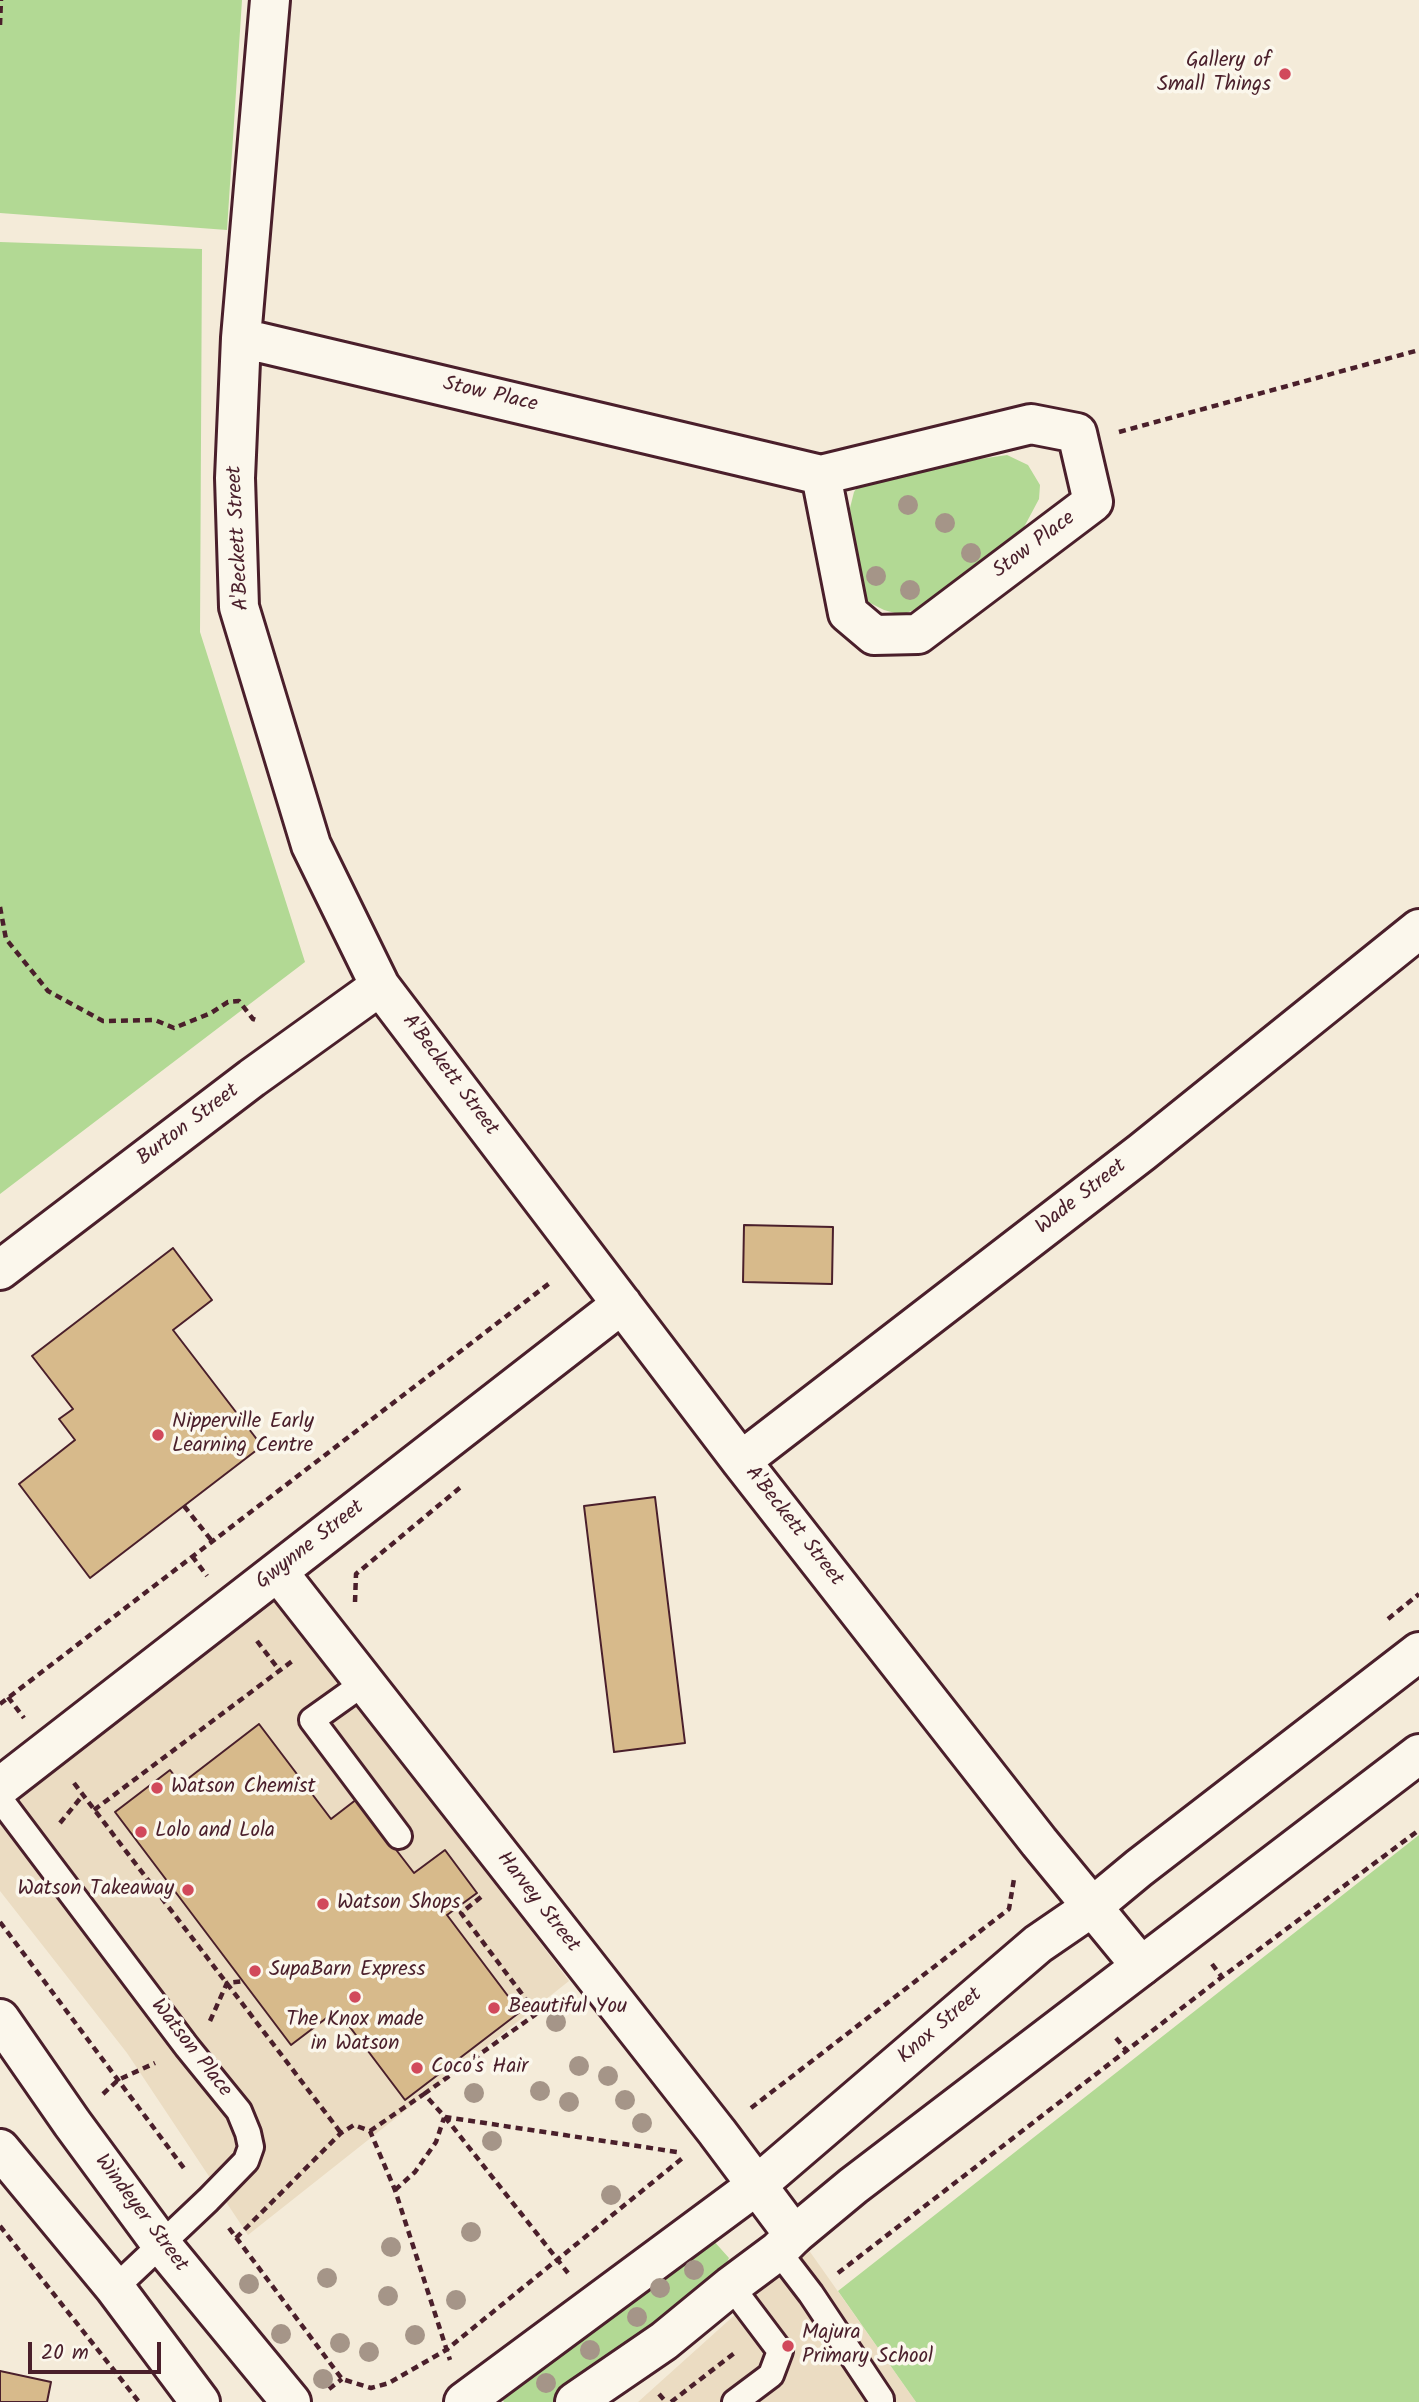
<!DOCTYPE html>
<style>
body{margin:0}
#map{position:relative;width:1419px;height:2402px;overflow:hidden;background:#f4ebd9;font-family:Kalam,sans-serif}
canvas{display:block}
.scale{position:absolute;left:28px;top:2342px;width:133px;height:32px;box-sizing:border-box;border:4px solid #4a1f2b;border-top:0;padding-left:9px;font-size:21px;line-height:24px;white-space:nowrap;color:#4a1f2b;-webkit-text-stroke:5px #fbf7ec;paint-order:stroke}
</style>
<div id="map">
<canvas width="1419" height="2402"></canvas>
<div class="scale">20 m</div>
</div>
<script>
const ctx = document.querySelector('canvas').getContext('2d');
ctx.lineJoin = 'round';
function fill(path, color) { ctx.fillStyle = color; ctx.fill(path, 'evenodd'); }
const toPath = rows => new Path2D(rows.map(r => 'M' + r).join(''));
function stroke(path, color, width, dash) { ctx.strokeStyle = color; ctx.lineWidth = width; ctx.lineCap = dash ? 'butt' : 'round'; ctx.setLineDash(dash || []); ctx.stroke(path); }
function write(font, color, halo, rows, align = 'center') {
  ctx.font = font + ' Kalam,sans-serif'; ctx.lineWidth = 7; ctx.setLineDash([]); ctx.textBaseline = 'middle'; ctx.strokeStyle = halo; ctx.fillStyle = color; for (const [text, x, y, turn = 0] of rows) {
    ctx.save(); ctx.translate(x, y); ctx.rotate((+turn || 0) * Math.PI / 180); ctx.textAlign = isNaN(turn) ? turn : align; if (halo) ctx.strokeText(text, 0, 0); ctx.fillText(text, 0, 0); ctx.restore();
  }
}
fill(toPath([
 [280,1598,569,1981,248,2235,127,2053,0,1891,0,1813],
 [808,2249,916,2402,638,2402]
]), '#ebdcc2');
fill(toPath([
 [0,0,242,0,227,230,0,213],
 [0,242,202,249,200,632,305,962,0,1194],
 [1007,455,1028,465,1040,485,1039,499,1023,529,918,608,902,615,884,610,866,601,854,556,850,508,854,492,865,476],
 [1419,1835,1419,2402,916,2402,838,2291],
 [712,2239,729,2258,723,2270,555,2402,504,2402,502,2399]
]), '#b2d994');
const building = toPath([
 [744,1225,833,1227,832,1284,743,1282,744,1225],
 [173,1248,212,1300,173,1330,262,1446,90,1578,19,1484,75,1440,59,1419,73,1409,32,1356,173,1248],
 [655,1497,685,1743,614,1752,584,1506,655,1497],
 [259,1724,331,1819,357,1799,414,1873,445,1850,477,1893,447,1915,520,2012,405,2100,337,2010,291,2045,115,1812,170,1770,181,1784,259,1724],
 [0,2371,51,2382,47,2402,0,2402,0,2371]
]);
fill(building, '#d7ba8b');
stroke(building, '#4a1f2b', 2);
const lane = toPath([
 [364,1683,312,1720,399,1836],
 [0,1799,187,2047,239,2111,248,2133,251,2147,246,2161,208,2200,115,2288],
 [778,2251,811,2294,881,2399,881,2402],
 [731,2286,780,2351,771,2375,735,2402]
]);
const street = toPath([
 [270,0,241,338,235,478,239,607,311,845,380,986,741,1461,1039,1842,1141,1966],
 [241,338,821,475,1031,424,1077,433,1093,502,918,634,874,635,848,613,821,475],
 [0,1270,252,1078,380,986],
 [741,1461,1142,1152,1419,929],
 [278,1572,717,2132,794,2235],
 [0,1787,622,1304]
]);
const secondary = toPath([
 [0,2019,72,2123,161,2244,291,2402],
 [0,2149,115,2288,200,2402],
 [464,2402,757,2185,1038,1944,1092,1907,1139,1868,1419,1652],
 [575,2402,664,2341,731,2286,778,2251,794,2235,853,2186,1419,1754]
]);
stroke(lane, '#4a1f2b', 30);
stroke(street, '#4a1f2b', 44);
stroke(secondary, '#4a1f2b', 44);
stroke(toPath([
 [0,25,1,0],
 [1119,432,1419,350],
 [0,907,6,939,48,991,103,1021,155,1020,174,1028,211,1013,228,1002,239,1001,253,1019,259,1021],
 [184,1506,212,1541],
 [192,1556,207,1576],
 [355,1602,356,1574,462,1486],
 [1388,1619,1419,1594],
 [257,1641,280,1671],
 [8,1697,24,1718],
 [0,1704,551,1282],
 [74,1783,341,2133],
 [94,1810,295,1659],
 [60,1823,83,1795],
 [481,1897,461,1913,537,2014],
 [0,1922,186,2171],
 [1212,1964,1222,1977],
 [210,2021,227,1983,244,1981],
 [1116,2038,1127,2051],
 [103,2094,118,2080,155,2063],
 [424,2094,560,1997],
 [751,2108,1009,1909,1014,1879],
 [445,2117,568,2273],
 [370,2131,424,2094,445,2117,677,2152],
 [395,2190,415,2172,436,2142,444,2118],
 [0,2226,139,2402],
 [229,2228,342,2379,371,2388,389,2383,446,2350,685,2156],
 [236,2238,341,2133,354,2125,370,2131,395,2190,450,2360],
 [838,2273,1222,1977,1419,1830],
 [329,2389,342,2379],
 [659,2394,666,2402],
 [671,2402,737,2351]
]), '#4a1f2b', 4.5, [7, 5]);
stroke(lane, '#fbf7ec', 24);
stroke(street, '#fbf7ec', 38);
stroke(secondary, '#fbf7ec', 38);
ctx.fillStyle = '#a59588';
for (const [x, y] of [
 [908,505],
 [945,523],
 [971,553],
 [876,576],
 [910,590],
 [556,2022],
 [579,2066],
 [608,2076],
 [540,2091],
 [474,2093],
 [625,2100],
 [569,2102],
 [642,2123],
 [492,2141],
 [611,2195],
 [471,2232],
 [391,2247],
 [694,2270],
 [327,2278],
 [249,2284],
 [660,2288],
 [388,2296],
 [456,2300],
 [637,2317],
 [281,2334],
 [415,2335],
 [340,2343],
 [590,2350],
 [369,2352],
 [323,2379],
 [546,2383]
]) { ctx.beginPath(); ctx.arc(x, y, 10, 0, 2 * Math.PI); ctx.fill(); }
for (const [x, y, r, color] of [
 [1285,74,7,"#d1495b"],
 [158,1435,7,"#d1495b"],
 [157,1788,7,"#d1495b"],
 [141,1832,7,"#d1495b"],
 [188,1890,7,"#d1495b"],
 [323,1904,7,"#d1495b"],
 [255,1971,7,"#d1495b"],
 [355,1997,7,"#d1495b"],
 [494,2008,7,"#d1495b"],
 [417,2068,7,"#d1495b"],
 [788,2346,7,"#d1495b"]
]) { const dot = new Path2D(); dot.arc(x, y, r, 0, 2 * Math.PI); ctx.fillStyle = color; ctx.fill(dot); stroke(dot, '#fbf7ec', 2.5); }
write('21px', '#4a1f2b', '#fbf7ec', [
 ["Gallery of",1271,62,"right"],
 ["Small Things",1271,86,"right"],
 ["Nipperville Early",172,1423],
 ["Learning Centre",172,1447],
 ["Watson Chemist",171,1788],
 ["Lolo and Lola",155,1832],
 ["Watson Takeaway",174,1890,"right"],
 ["Watson Shops",337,1904],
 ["SupaBarn Express",269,1971],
 ["Beautiful You",508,2008],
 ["The Knox made",355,2021,"center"],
 ["in Watson",355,2045,"center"],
 ["Coco's Hair",431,2068],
 ["Majura",802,2334],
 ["Primary School",802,2358]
], 'left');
write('21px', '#4a1f2b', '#fbf7ec', [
 ["Stow Place",490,396,13],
 ["A'Beckett Street",240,538,-93],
 ["Stow Place",1035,546,-37],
 ["A'Beckett Street",449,1076,53],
 ["Burton Street",189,1126,-37],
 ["Wade Street",1082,1198,-38],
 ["A'Beckett Street",793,1527,52],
 ["Gwynne Street",311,1546,-38],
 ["Harvey Street",537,1903,52],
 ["Knox Street",941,2027,-41],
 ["Watson Place",190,2049,52],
 ["Windeyer Street",140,2214,53]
]);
</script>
